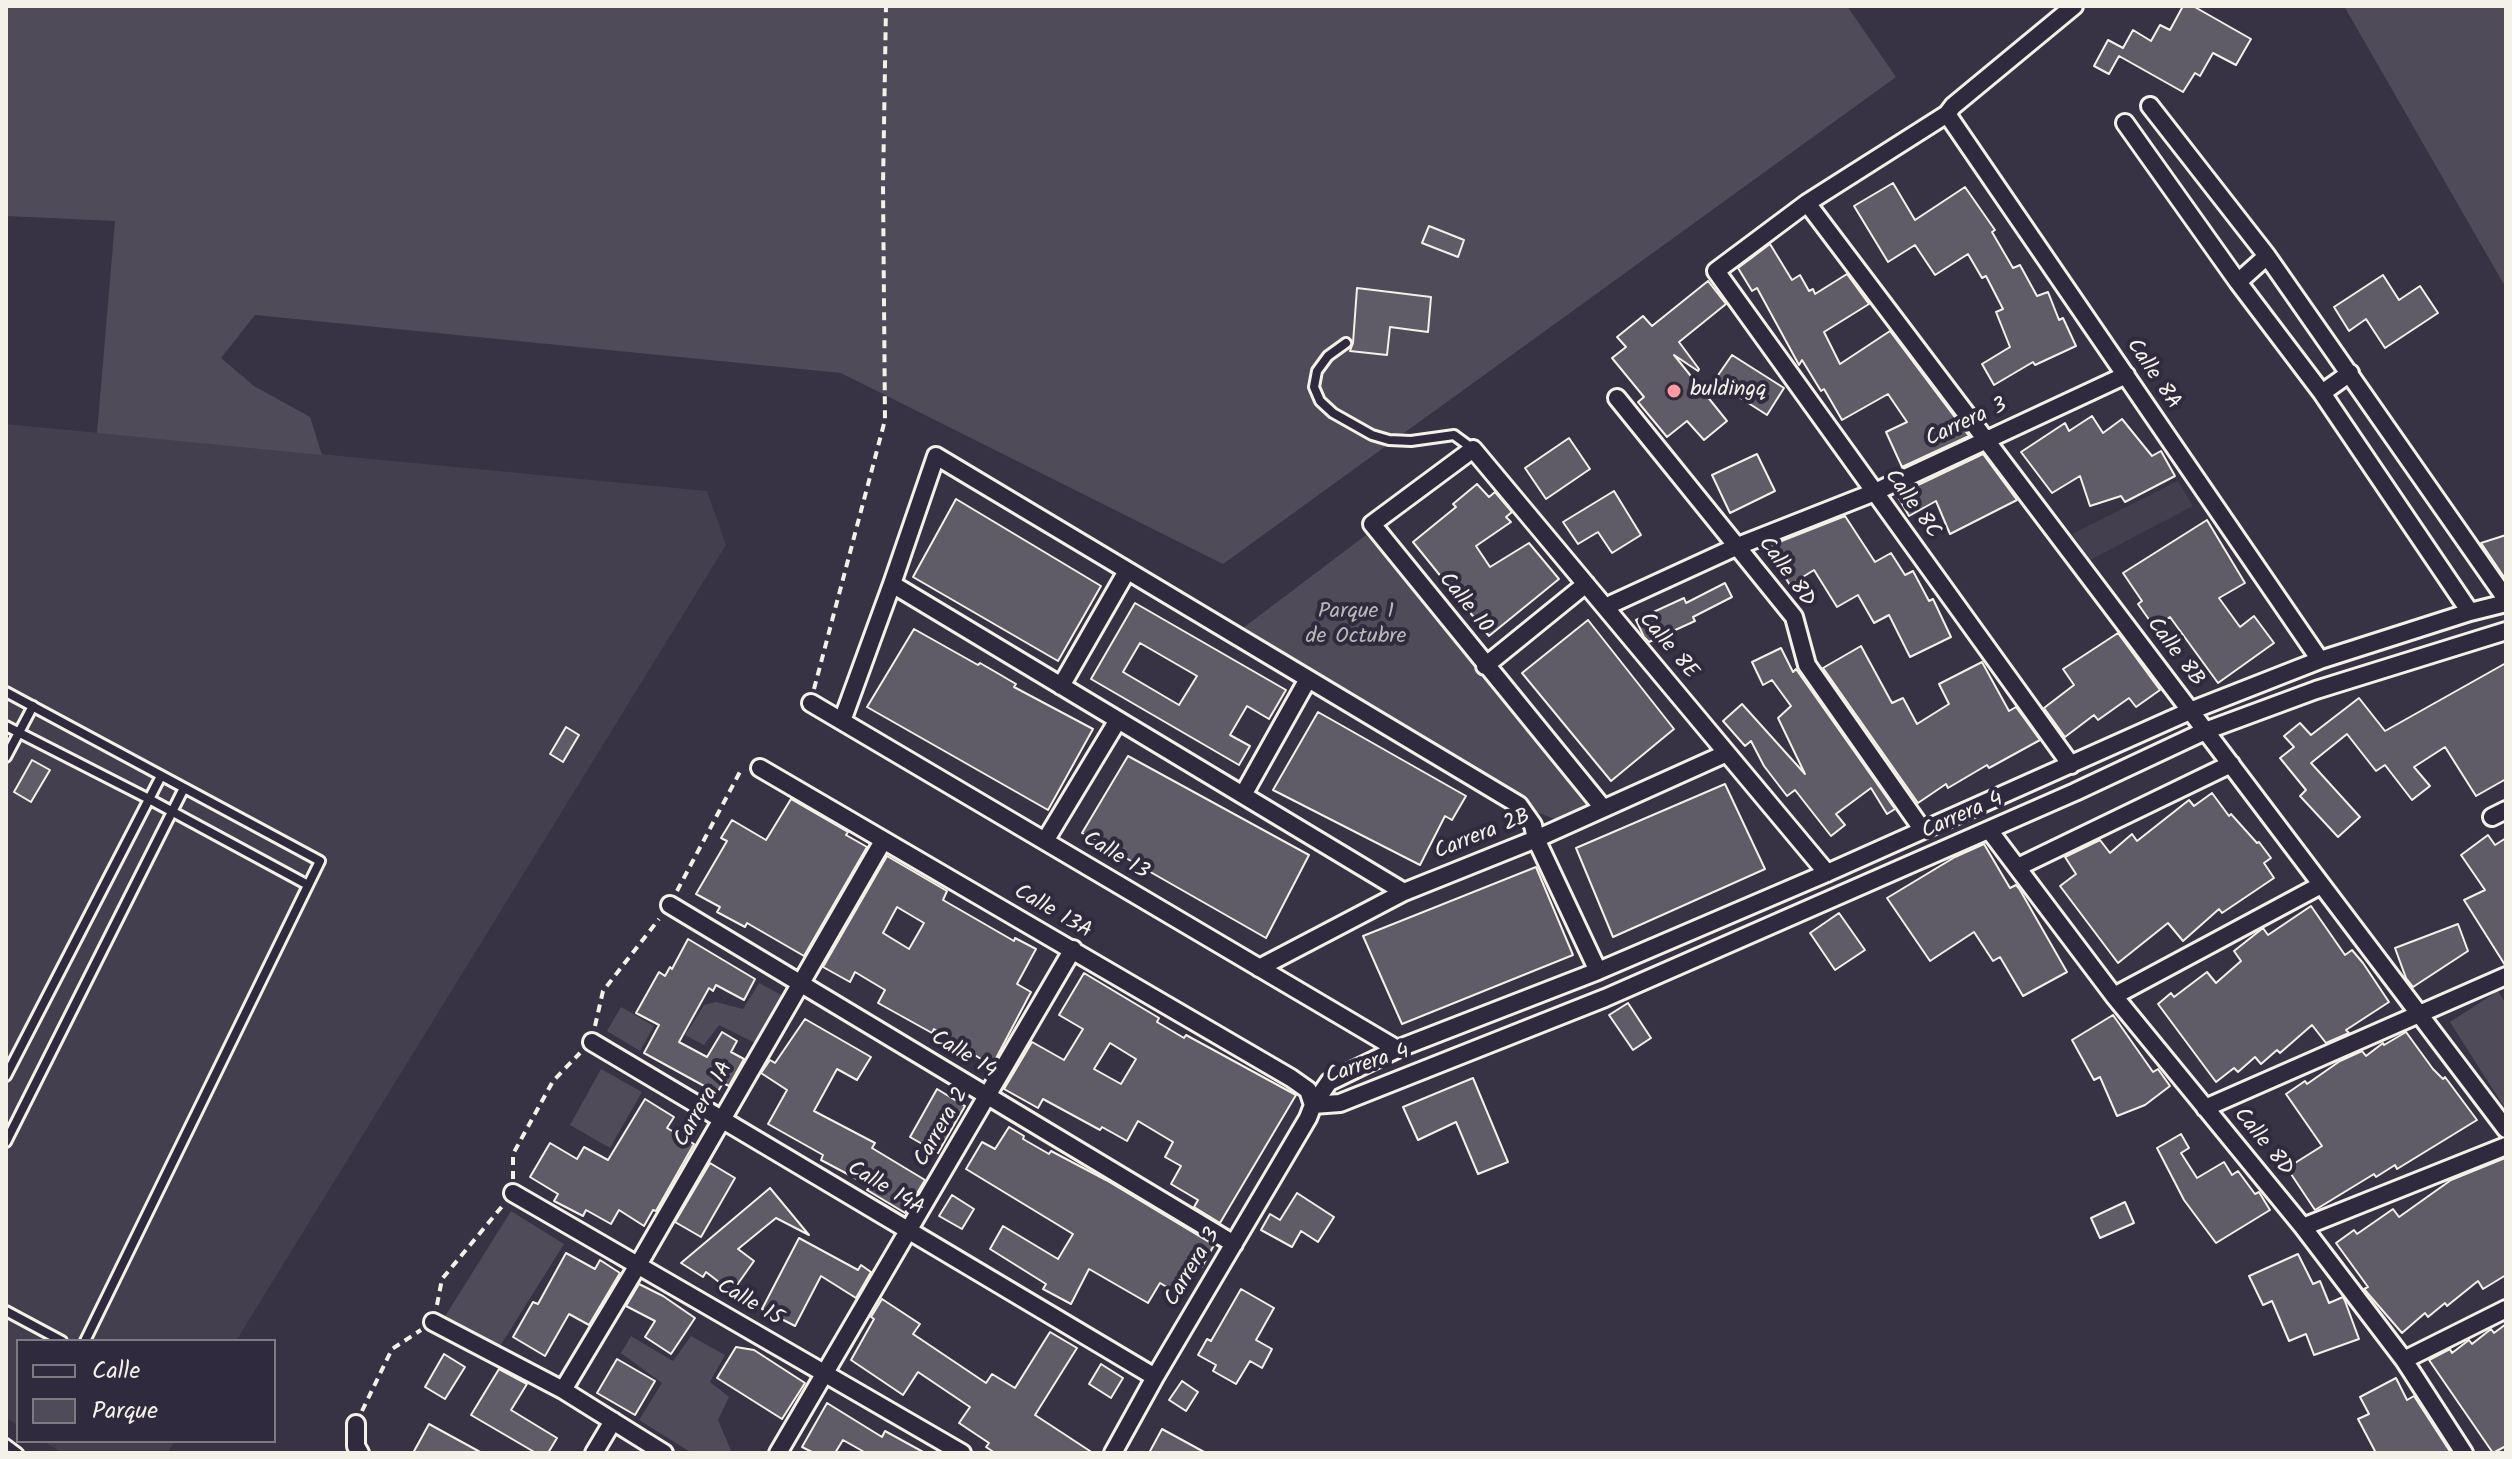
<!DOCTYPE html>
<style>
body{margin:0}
#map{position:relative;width:2512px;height:1459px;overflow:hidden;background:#373244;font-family:Kalam,sans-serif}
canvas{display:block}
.frame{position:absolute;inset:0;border:8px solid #f4f1e8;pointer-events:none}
.legend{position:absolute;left:16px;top:1339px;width:260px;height:104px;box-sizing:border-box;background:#2f2a3d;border:2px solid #7e7a81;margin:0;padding:10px 14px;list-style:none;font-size:24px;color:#f4f1e8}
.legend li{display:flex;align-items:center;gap:16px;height:40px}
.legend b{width:40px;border:2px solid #7e7a81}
</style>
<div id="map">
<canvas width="2512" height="1459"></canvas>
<div class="frame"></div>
<ul class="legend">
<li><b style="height:10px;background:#2f2a3d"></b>Calle</li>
<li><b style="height:22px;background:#504b59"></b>Parque</li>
</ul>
</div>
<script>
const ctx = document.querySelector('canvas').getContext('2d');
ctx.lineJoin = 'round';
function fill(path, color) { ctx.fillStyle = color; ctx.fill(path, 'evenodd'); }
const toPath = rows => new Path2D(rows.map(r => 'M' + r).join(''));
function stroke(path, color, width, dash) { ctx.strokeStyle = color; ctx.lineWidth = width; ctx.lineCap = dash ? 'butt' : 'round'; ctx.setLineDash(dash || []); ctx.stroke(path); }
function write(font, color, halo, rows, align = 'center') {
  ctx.font = font + ' Kalam,sans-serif'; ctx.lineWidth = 8; ctx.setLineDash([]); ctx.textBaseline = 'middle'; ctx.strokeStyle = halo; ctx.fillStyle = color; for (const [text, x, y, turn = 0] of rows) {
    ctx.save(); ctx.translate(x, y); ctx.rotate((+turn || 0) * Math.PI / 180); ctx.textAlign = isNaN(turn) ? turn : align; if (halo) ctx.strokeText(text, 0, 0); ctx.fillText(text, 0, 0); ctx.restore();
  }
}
fill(toPath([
 [6,424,707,491,726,545,236,1341,18,1341,18,1425,6,1418],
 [2178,481,2193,506,2090,560,2072,534],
 [43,1441,175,1441,167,1453,62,1453]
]), '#433f4e');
fill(toPath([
 [6,6,1847,6,1896,77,1223,564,841,373,255,315,221,358,254,386,310,417,322,455,97,433,115,221,6,216],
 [2344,6,2506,6,2506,288],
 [1366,535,1603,808,1567,824,1519,805,1239,631],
 [759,983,787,998,757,1044,719,1025,704,1045,685,1035,704,1005,716,1002,743,1009],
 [2498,991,2506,1004,2506,1110,2450,1022],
 [621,1007,654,1026,640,1051,607,1031],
 [601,1069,642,1092,610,1148,570,1125],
 [511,1211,564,1244,497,1351,444,1318],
 [631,1336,673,1361,691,1336,725,1355,710,1382,729,1397,718,1420,732,1453,692,1453,639,1420,662,1383,621,1353]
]), '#504b59');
const building = toPath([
 [2183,6,2193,6,2251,39,2236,65,2213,53,2200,76,2195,73,2183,92,2119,56,2109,74,2094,66,2108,40,2123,48,2133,30,2151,41,2160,25,2170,30,2183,6],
 [1893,183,1915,220,1965,187,1995,230,1992,232,2013,268,2020,265,2037,296,2048,292,2059,320,2063,318,2076,346,2035,365,2033,362,1994,385,1982,364,2010,347,1996,312,2003,309,1986,276,1982,278,1968,254,1935,275,1915,245,1888,262,1854,206,1893,183],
 [1429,226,1464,240,1458,257,1422,243,1429,226],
 [1770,244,1792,280,1800,275,1809,291,1813,289,1815,294,1847,274,1869,304,1824,332,1840,364,1890,331,1969,436,1902,467,1886,432,1907,422,1888,394,1842,420,1824,389,1821,391,1802,360,1799,365,1757,288,1752,291,1738,268,1770,244],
 [2383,275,2399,300,2420,286,2438,313,2385,348,2366,319,2349,331,2334,307,2383,275],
 [1708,281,1726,304,1679,342,1699,369,1698,371,1674,355,1727,421,1704,440,1687,421,1667,437,1638,402,1644,397,1612,358,1626,347,1617,337,1643,316,1652,326,1708,281],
 [1357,288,1431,297,1428,332,1390,327,1387,355,1350,351,1353,343,1357,288],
 [1732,355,1784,388,1767,415,1714,381,1732,355],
 [2092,416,2103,433,2122,419,2152,456,2161,451,2175,476,2125,502,2121,496,2090,506,2080,476,2052,493,2021,452,2065,423,2069,431,2092,416],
 [1569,438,1590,469,1546,499,1525,468,1569,438],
 [1757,454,1775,491,1730,513,1712,475,1757,454],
 [1983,454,2017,500,1950,534,1936,501,1909,516,1897,495,1983,454],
 [1477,484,1489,497,1495,492,1512,512,1506,517,1511,522,1476,546,1490,567,1529,543,1559,579,1489,636,1413,542,1456,507,1453,504,1477,484],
 [1614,491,1641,535,1612,553,1598,532,1578,544,1563,522,1614,491],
 [956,499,1101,586,1058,661,913,577,956,499],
 [1845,516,1875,562,1891,553,1905,575,1913,571,1929,601,1933,599,1951,637,1910,657,1889,615,1874,623,1858,595,1837,607,1814,570,1790,585,1767,549,1779,542,1845,516],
 [2207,520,2245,583,2219,598,2240,627,2254,616,2274,643,2218,683,2170,617,2155,628,2138,604,2142,601,2123,573,2207,520],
 [2506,535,2506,580,2481,543,2506,535],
 [1725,583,1732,597,1693,617,1695,621,1649,642,1644,637,1636,620,1684,598,1686,603,1725,583],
 [1135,603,1286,690,1269,719,1247,706,1230,735,1250,746,1239,765,1091,679,1135,603],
 [1140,643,1197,676,1179,705,1123,672,1140,643],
 [1588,620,1674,729,1611,781,1522,673,1588,620],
 [914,629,978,665,980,663,999,674,1016,684,1014,687,1093,729,1048,810,867,707,914,629],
 [2118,633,2160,690,2136,707,2129,698,2098,720,2094,715,2065,737,2044,708,2074,685,2063,669,2118,633],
 [1861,646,1892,703,1903,698,1917,724,1949,704,1939,684,1982,662,2009,711,2016,707,2040,740,1989,768,1987,765,1948,788,1946,784,1918,803,1823,668,1861,646],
 [1781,648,1793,672,1796,669,1895,809,1887,814,1871,788,1836,814,1845,825,1831,836,1795,790,1787,796,1764,766,1751,741,1745,746,1723,721,1742,704,1805,774,1778,718,1791,706,1772,680,1763,685,1752,662,1781,648],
 [2506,663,2506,779,2476,796,2445,747,2414,767,2430,786,2412,800,2385,765,2376,771,2347,734,2311,763,2360,817,2338,837,2300,796,2306,790,2280,758,2294,747,2284,736,2300,723,2311,735,2359,698,2385,731,2506,663],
 [1318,712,1466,796,1452,820,1445,816,1420,865,1273,790,1318,712],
 [566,727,579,735,563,762,550,754,566,727],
 [1128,756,1309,855,1266,938,1082,833,1128,756],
 [32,760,50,770,31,802,14,792,32,760],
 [1725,784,1765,869,1613,937,1576,848,1725,784],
 [2212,793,2229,816,2231,814,2257,843,2259,842,2271,858,2264,863,2274,878,2222,913,2219,909,2183,941,2168,923,2118,963,2060,886,2076,874,2065,857,2100,840,2110,853,2132,834,2137,841,2189,800,2194,806,2212,793],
 [791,799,848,832,846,835,867,847,804,956,747,923,745,927,717,912,720,907,696,894,727,841,721,838,732,820,766,840,791,799],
 [2488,835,2495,845,2506,838,2505,965,2464,900,2485,890,2461,855,2488,835],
 [1984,844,2010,888,2016,885,2020,890,2067,972,2023,996,2000,957,1993,961,1974,932,1930,961,1887,898,1955,857,1984,844],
 [887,856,947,891,943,900,1014,941,1015,938,1036,949,1017,984,1031,992,992,1066,934,1029,932,1033,878,1003,885,990,855,972,850,982,823,967,887,856],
 [897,907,924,923,909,949,883,933,897,907],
 [1536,867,1573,955,1402,1024,1363,936,1536,867],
 [2311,906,2345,955,2352,950,2363,963,2389,1002,2346,1030,2349,1033,2326,1043,2312,1025,2280,1053,2277,1050,2261,1064,2255,1057,2238,1072,2234,1068,2216,1082,2158,1004,2171,993,2174,997,2207,972,2216,983,2241,961,2234,951,2263,928,2268,935,2311,906],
 [1839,913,1865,950,1835,970,1810,933,1839,913],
 [2458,924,2468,951,2413,987,2406,978,2395,948,2458,924],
 [688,939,755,979,744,1000,716,985,713,991,709,988,679,1042,707,1057,722,1032,737,1041,731,1052,744,1059,729,1086,723,1083,717,1093,644,1053,659,1025,636,1013,659,972,665,976,670,967,672,969,688,939],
 [1084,973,1159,1018,1157,1022,1184,1038,1186,1035,1296,1095,1220,1223,1194,1207,1198,1200,1171,1184,1181,1166,1165,1157,1173,1142,1138,1121,1127,1141,1102,1127,1100,1130,1043,1099,1038,1108,1004,1089,1032,1042,1064,1060,1083,1029,1059,1015,1084,973],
 [1110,1043,1136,1059,1121,1084,1094,1069,1110,1043],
 [1628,1003,1651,1038,1633,1050,1609,1015,1628,1003],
 [2113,1015,2153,1072,2158,1069,2170,1086,2145,1105,2117,1116,2100,1077,2094,1080,2072,1040,2113,1015],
 [805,1019,871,1057,857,1080,837,1069,814,1111,875,1143,872,1148,925,1180,905,1213,867,1190,870,1186,821,1160,823,1155,768,1124,787,1090,761,1073,770,1060,775,1063,805,1019],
 [2406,1032,2433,1069,2443,1079,2445,1077,2477,1120,2397,1169,2395,1165,2376,1177,2374,1174,2315,1210,2287,1168,2322,1146,2286,1094,2305,1081,2307,1084,2340,1061,2362,1051,2366,1056,2383,1043,2384,1045,2406,1032],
 [1473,1078,1508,1162,1478,1174,1456,1122,1418,1140,1403,1107,1473,1078],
 [937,1089,965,1106,938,1153,910,1137,937,1089],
 [645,1099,674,1117,667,1128,694,1144,656,1211,653,1210,644,1226,619,1210,611,1224,586,1210,583,1216,554,1201,558,1194,530,1177,550,1143,577,1159,584,1147,608,1160,645,1099],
 [1009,1127,1024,1136,1023,1139,1049,1154,1051,1151,1106,1180,1214,1245,1202,1267,1199,1265,1180,1295,1160,1283,1148,1303,1089,1269,1071,1304,1043,1289,1046,1284,990,1249,1003,1226,1058,1259,1073,1234,966,1169,982,1142,995,1149,1009,1127],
 [2181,1134,2189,1148,2181,1153,2197,1178,2224,1162,2232,1175,2238,1171,2255,1194,2259,1192,2270,1210,2216,1243,2184,1200,2157,1148,2181,1134],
 [2505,1158,2506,1275,2483,1289,2478,1281,2447,1306,2445,1303,2428,1317,2425,1313,2402,1333,2364,1289,2368,1287,2336,1243,2354,1230,2357,1234,2393,1209,2399,1217,2451,1180,2505,1158],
 [710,1163,735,1178,701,1237,675,1222,710,1163],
 [770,1188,809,1235,776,1218,738,1249,754,1261,732,1292,706,1272,703,1277,681,1263,770,1188],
 [1297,1193,1334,1217,1318,1242,1301,1231,1292,1247,1261,1230,1270,1214,1280,1220,1297,1193],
 [952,1195,974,1209,962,1229,939,1216,952,1195],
 [2125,1202,2134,1223,2100,1238,2091,1218,2125,1202],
 [799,1238,858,1270,861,1265,871,1272,856,1298,821,1276,795,1326,762,1309,799,1238],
 [566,1253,595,1269,600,1260,620,1273,589,1325,569,1314,545,1356,513,1337,533,1302,538,1304,566,1253],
 [2298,1254,2313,1284,2320,1281,2329,1303,2343,1297,2345,1301,2359,1339,2314,1355,2306,1334,2289,1341,2272,1301,2263,1305,2249,1276,2298,1254],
 [639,1284,663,1296,695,1318,671,1354,645,1337,655,1321,626,1306,639,1284],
 [1241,1289,1274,1308,1256,1340,1272,1349,1262,1368,1250,1361,1236,1384,1213,1371,1216,1365,1198,1355,1207,1339,1211,1341,1241,1289],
 [882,1299,920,1324,913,1334,986,1383,992,1374,1015,1388,1050,1332,1077,1348,1035,1415,1093,1453,995,1453,986,1447,989,1443,959,1423,970,1407,918,1372,903,1395,851,1360,874,1319,871,1317,882,1299],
 [2506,1324,2506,1446,2493,1453,2429,1360,2450,1349,2452,1353,2469,1340,2472,1344,2491,1329,2494,1333,2506,1324],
 [736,1347,754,1350,805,1383,782,1419,717,1378,736,1347],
 [444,1354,465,1367,445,1399,425,1387,444,1354],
 [617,1359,655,1381,635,1415,597,1393,617,1359],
 [1101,1364,1123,1378,1111,1398,1089,1384,1101,1364],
 [499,1369,527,1384,511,1410,557,1438,548,1453,536,1453,471,1415,499,1369],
 [2396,1378,2407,1400,2414,1396,2451,1453,2376,1453,2358,1419,2369,1414,2360,1397,2396,1378],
 [1182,1381,1198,1392,1186,1411,1169,1400,1182,1381],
 [827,1403,882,1437,885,1431,925,1453,866,1453,843,1440,835,1453,814,1453,802,1447,827,1403],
 [429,1424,482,1453,413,1453,429,1424],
 [1162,1429,1206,1453,1149,1453,1162,1429]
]);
fill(building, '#5f5c67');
stroke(building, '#f4f1e8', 2);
const lane = toPath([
 [1346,343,1328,356,1317,371,1314,387,1320,401,1333,413,1372,435,1389,440,1411,441,1454,435,1473,449],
 [6,692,320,861,85,1341],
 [6,726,149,799,308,885],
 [6,757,33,706],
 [6,1076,161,776],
 [6,1142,184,788],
 [6,1311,62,1341],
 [6,1444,18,1453]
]);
const street = toPath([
 [2150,106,2267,256,2506,599],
 [1947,114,2320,660],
 [2125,123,2238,282,2322,393,2470,612],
 [1807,203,2506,1129],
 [2238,282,2267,256],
 [2322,393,2350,373],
 [1617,398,1794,617,1807,665,1922,829],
 [892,584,1404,892],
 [1605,607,1738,546,1875,492,2126,375],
 [1485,666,1586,584],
 [1061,686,1127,571],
 [811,703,1397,1049],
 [842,721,892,584,936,456,1519,805,1533,825,1536,839,1598,971],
 [2071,765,1716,271,1807,203,1947,114,1953,106,2074,6],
 [760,768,1291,1078,1308,1090,1313,1105],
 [1243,795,1308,679],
 [1603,808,1372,524,1473,449,1827,873],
 [2492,817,2506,810],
 [1989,830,2114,996,2303,1227,2404,1360,2464,1453],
 [1045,841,1118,720],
 [2018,867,2231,764],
 [670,905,1234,1244],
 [1259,968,1404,892,1536,839,1727,753],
 [2114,996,2321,885],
 [592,1042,1155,1377],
 [1313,1105,1340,1103,1605,998,2075,792,2205,731,2316,690,2506,631],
 [2205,1108,2506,976],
 [513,1193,962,1453],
 [2303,1227,2506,1146],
 [433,1322,563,1390,664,1453],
 [2404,1360,2506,1309],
 [563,1390,638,1265,883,841],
 [356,1424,356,1446,360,1453],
 [594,1453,613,1421],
 [778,1453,1073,949],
 [1113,1453,1155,1377,1308,1118,1313,1105,1329,1082,1397,1049,1598,971,1827,873,2190,711,2320,660,2470,612,2506,603]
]);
stroke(lane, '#f4f1e8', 14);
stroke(street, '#f4f1e8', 22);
stroke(toPath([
 [814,689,885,420,883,186,886,6],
 [677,891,742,768],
 [595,1026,603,991,659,919],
 [513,1179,513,1154,553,1081,580,1053],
 [437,1305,442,1279,504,1204],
 [362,1411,392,1349,421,1330]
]), '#f4f1e8', 4, [8, 6]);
stroke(lane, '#2f2a3d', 8);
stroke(street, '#2f2a3d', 16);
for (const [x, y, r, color] of [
 [1674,391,8,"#ff9aa2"]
]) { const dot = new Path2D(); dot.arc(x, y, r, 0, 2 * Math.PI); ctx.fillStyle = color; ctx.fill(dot); stroke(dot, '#2f2a3d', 3); }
write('22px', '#f4f1e8', '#2f2a3d', [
 ["Calle 8A",2152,375,56],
 ["Carrera 3",1967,424,-25],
 ["Calle 8C",1911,505,54],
 ["Calle 8D",1785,573,54],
 ["Calle 10",1464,604,51],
 ["Calle 8E",1667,647,50],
 ["Calle 8B",2174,653,53],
 ["Carrera 4",1963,817,-24],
 ["Carrera 2B",1483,836,-22],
 ["Calle 13",1115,857,31],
 ["Calle 13A",1052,913,30],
 ["Calle 14",963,1056,31],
 ["Carrera 4",1368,1066,-18],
 ["Carrera 1A",705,1105,-60],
 ["Carrera 2",943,1128,-60],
 ["Calle 8D",2262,1143,51],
 ["Calle 14A",885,1190,31],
 ["Carrera 3",1194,1268,-59],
 ["Calle 15",749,1304,30]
]);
write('22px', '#f4f1e8', '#2f2a3d', [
 ["buldingq",1690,391]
], 'left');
write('22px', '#bbb7b6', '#2f2a3d', [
 ["Parque 1",1356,613],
 ["de Octubre",1356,638]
]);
</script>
